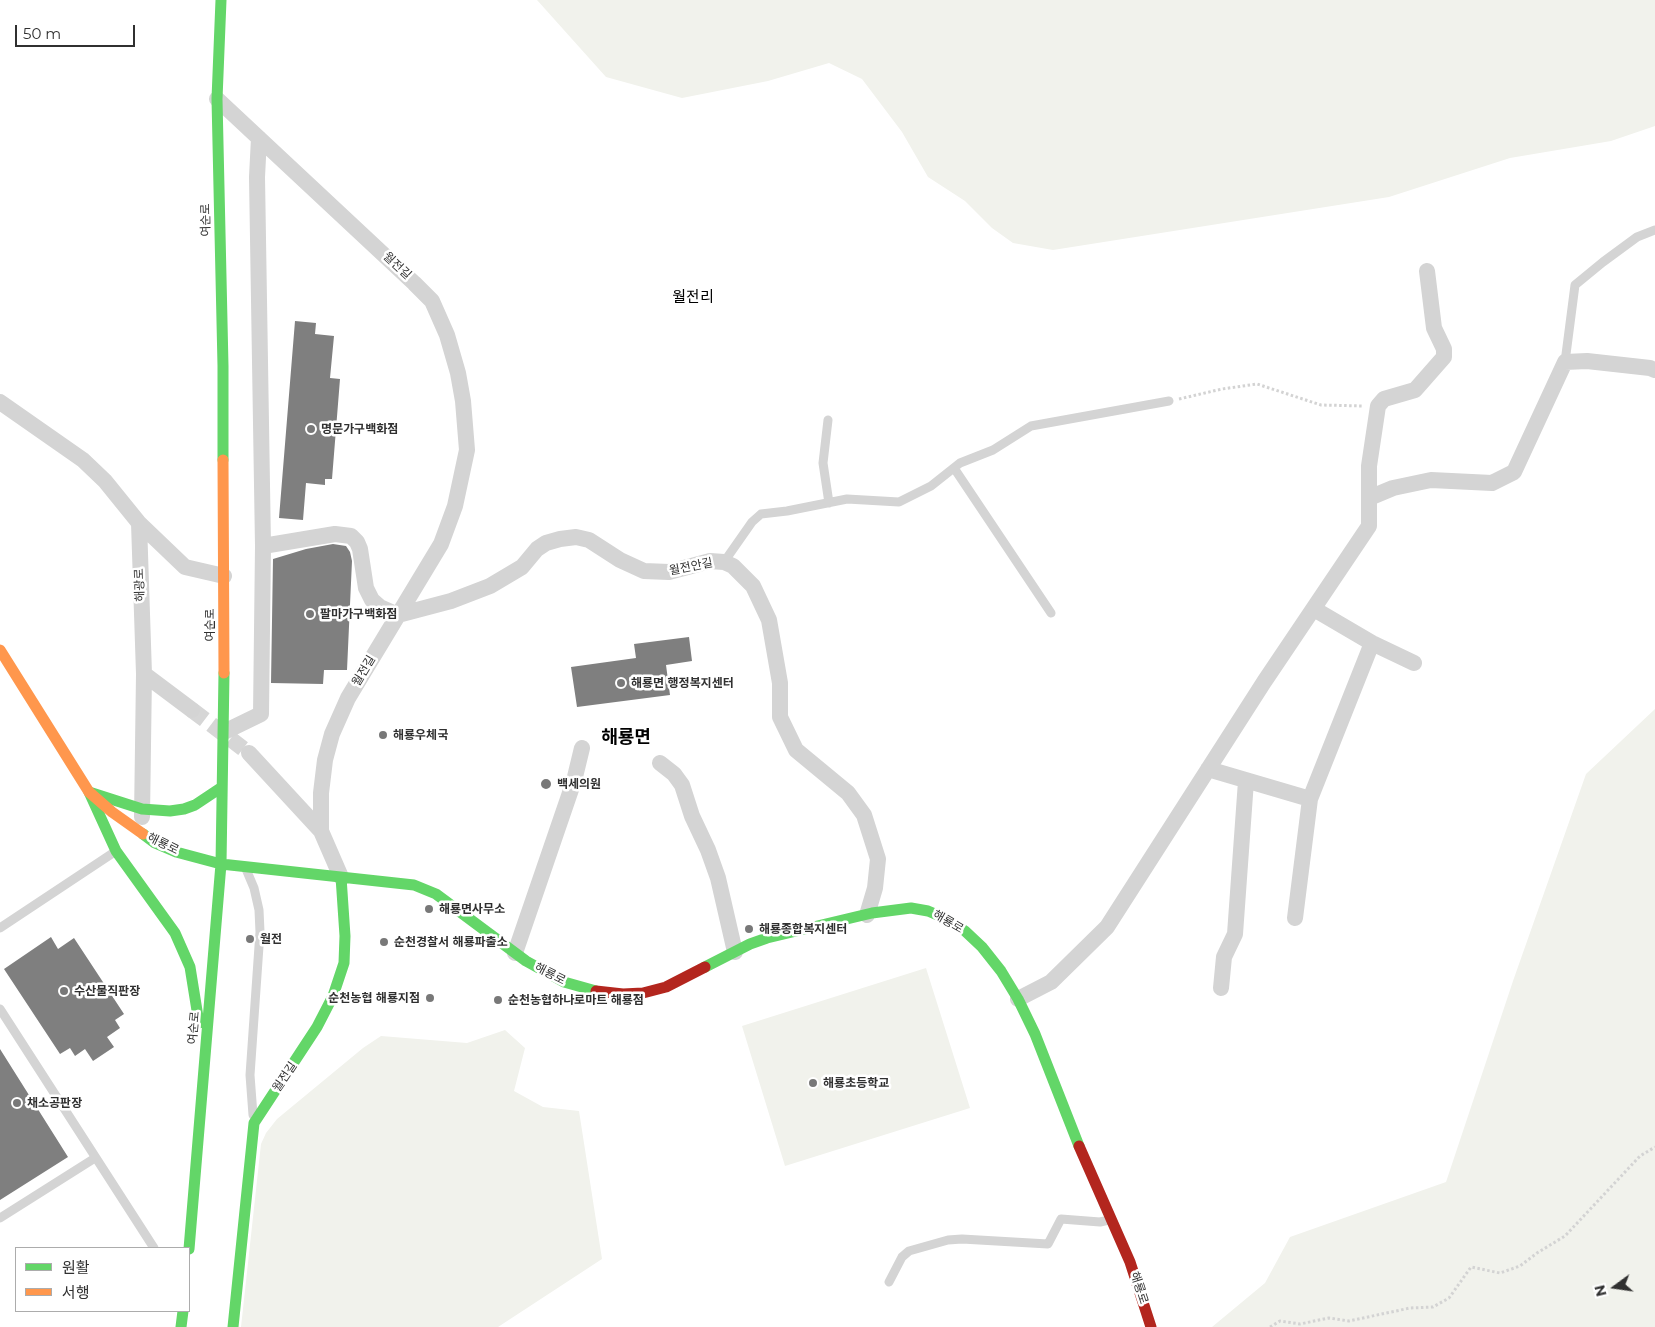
<!DOCTYPE html>
<meta charset="utf-8">
<style>
body{margin:0}
#map{position:relative;width:1655px;height:1327px;overflow:hidden;background:#fff;font-family:Montserrat,"Noto Sans KR",sans-serif}
canvas{display:block}
.legend{position:absolute;left:15px;top:1247px;width:175px;height:65px;box-sizing:border-box;background:#fff;border:1px solid #acacac;margin:0;padding:6px 9px;list-style:none;font-size:15px;color:#303030}
.legend li{display:flex;align-items:center;gap:10px;height:25px}
.legend b{width:25px;border:1px solid #acacac}
.north{position:absolute;left:1590px;top:1262px;width:50px;height:50px;-webkit-text-stroke:4px #fff;paint-order:stroke;rotate:256deg;font-size:14px;font-weight:700;line-height:20px;text-align:center;color:#303030}
.north::after{content:'';display:block;margin:auto;width:18px;height:22px;background:#303030;clip-path:polygon(50% 0,100% 100%,50% 72%,0 100%)}
.scale{position:absolute;left:15px;top:25px;width:120px;height:22px;box-sizing:border-box;border:2px solid #303030;border-top:0;padding-left:6px;font-size:15px;line-height:18px;white-space:nowrap;color:#303030;-webkit-text-stroke:4px #fff;paint-order:stroke}
</style>
<div id="map">
<canvas width="1655" height="1327"></canvas>
<ul class="legend">
<li><b style="height:6px;background:#63d668"></b>원활</li>
<li><b style="height:6px;background:#ff974d"></b>서행</li>
</ul>
<div class="north">N</div>
<div class="scale">50 m</div>
</div>
<script>
const ctx = document.querySelector('canvas').getContext('2d');
ctx.lineJoin = 'round';
function fill(path, color) { ctx.fillStyle = color; ctx.fill(path, 'evenodd'); }
const toPath = rows => new Path2D(rows.map(r => 'M' + r).join(''));
function stroke(path, color, width, dash) { ctx.strokeStyle = color; ctx.lineWidth = width; ctx.lineCap = dash ? 'butt' : 'round'; ctx.setLineDash(dash || []); ctx.stroke(path); }
function write(font, color, halo, rows, align = 'center') {
  ctx.font = font + ' Montserrat,"Noto Sans KR",sans-serif'; ctx.lineWidth = 5; ctx.setLineDash([]); ctx.textBaseline = 'middle'; ctx.strokeStyle = halo; ctx.fillStyle = color; for (const [text, x, y, turn = 0] of rows) {
    ctx.save(); ctx.translate(x, y); ctx.rotate((+turn || 0) * Math.PI / 180); ctx.textAlign = isNaN(turn) ? turn : align; if (halo) ctx.strokeText(text, 0, 0); ctx.fillText(text, 0, 0); ctx.restore();
  }
}
fill(toPath([
 [537,0,1655,0,1655,126,1611,141,1510,158,1389,197,1053,250,1013,243,992,228,965,201,928,177,902,132,862,79,829,63,768,81,682,98,606,77],
 [1655,709,1655,1327,1212,1327,1265,1283,1290,1237,1446,1182,1513,981,1586,774],
 [926,968,970,1108,785,1166,742,1026],
 [505,1030,525,1048,514,1091,543,1107,579,1111,602,1259,498,1327,241,1327,261,1144,266,1133,277,1119,363,1048,381,1036,467,1043]
]), '#f1f2ec');
fill(toPath([
 [295,321,316,323,315,334,334,336,330,378,340,379,332,479,325,479,325,485,306,483,303,520,279,518],
 [333,544,346,546,350,552,352,561,347,670,324,670,323,684,271,683,273,559,306,549],
 [689,637,692,661,666,665,670,695,577,707,571,667,636,658,634,644],
 [51,937,58,949,74,938,124,1014,115,1020,120,1028,107,1037,114,1047,93,1061,85,1049,75,1056,70,1048,60,1054,4,969],
 [0,1049,68,1157,0,1200]
]), '#7f7f7f');
stroke(toPath([
 [192,710,249,753]
]), '#d6d6d6', 16, [16, 8]);
stroke(toPath([
 [1179,399,1222,389,1257,384,1321,405,1363,406],
 [1270,1327,1280,1321,1300,1324,1329,1318,1349,1321,1410,1308,1433,1307,1449,1298,1471,1267,1500,1273,1520,1266,1537,1253,1565,1236,1640,1156,1655,1147]
]), '#d3d3d3', 3, [2.5, 2.5]);
stroke(toPath([
 [1565,362,1575,285,1603,262,1637,237,1655,230],
 [828,420,823,463,829,503],
 [954,468,1051,613],
 [724,562,752,522,761,514,787,511,847,499,899,502,931,486,960,463,993,450,1031,426,1169,401],
 [246,869,254,888,259,910,260,932,250,1075,253,1115],
 [0,928,116,851],
 [0,1009,154,1248],
 [0,1218,95,1158],
 [889,1282,902,1257,909,1251,948,1240,962,1239,1048,1244,1061,1219,1100,1222,1109,1220]
]), '#d4d4d4', 9);
stroke(toPath([
 [217,99,414,283,432,301,447,335,458,373,463,401,467,450,455,506,441,544,348,698,332,734,325,760,321,793,321,831,341,877],
 [0,402,83,460,105,481,139,523,144,674,142,817],
 [1369,498,1393,488,1431,480,1492,483,1514,472,1565,362,1587,361,1650,368,1655,370],
 [139,523,185,567,224,576],
 [263,546,335,534,351,536,357,542,360,549,366,588,372,600,380,607,398,615,451,601,490,586,522,567,537,549,546,543,560,539,576,537,589,540,620,560,644,571,669,572,710,561,724,562,733,566,753,586,769,620,780,683,780,717,796,750,848,793,864,815,878,859,875,888,867,915],
 [1314,609,1372,643,1414,663],
 [144,674,192,710],
 [224,732,261,714,263,546,257,177,259,138],
 [249,753,321,831],
 [660,763,674,774,682,785,692,816,708,850,718,878,735,952],
 [1208,769,1310,799,1372,643],
 [1295,918,1310,799],
 [515,953,574,781,582,748],
 [1221,988,1224,957,1235,934,1246,781],
 [1018,999,1051,982,1107,927,1264,682,1369,526,1369,466,1378,406,1384,399,1415,390,1444,357,1444,349,1434,328,1427,271]
]), '#d4d4d4', 16);
stroke(toPath([
 [221,0,217,99,223,366,223,460],
 [143,834,155,843,176,852,221,864,414,885,436,894,526,961,564,982,596,991],
 [705,967,750,944,767,938,872,913,911,908,928,911,947,919,965,931,982,947,1001,971,1018,999,1035,1034,1079,1146],
 [199,1023,190,967,175,933,116,851,89,792,142,809,170,811,184,809,195,805,222,787],
 [189,1249,221,864,224,673],
 [181,1327,183,1311],
 [233,1327,254,1123,317,1027,333,996,344,963,345,936,341,877]
]), '#63d668', 11);
stroke(toPath([
 [223,460,224,673],
 [0,650,89,792,112,812,143,834]
]), '#ff974d', 11);
stroke(toPath([
 [596,991,623,994,643,993,666,987,705,967],
 [1079,1146,1130,1262,1151,1327]
]), '#b3261e', 11);
for (const [x, y, r, color] of [
 [311,429,5,"#787878"],
 [310,614,5,"#787878"],
 [621,683,5,"#787878"],
 [383,735,5,"#787878"],
 [546,784,6,"#787878"],
 [429,909,5,"#787878"],
 [749,929,5,"#787878"],
 [250,939,5,"#787878"],
 [384,942,5,"#787878"],
 [64,991,5,"#787878"],
 [430,998,5,"#787878"],
 [498,1000,5,"#787878"],
 [813,1083,5,"#787878"],
 [17,1103,5,"#787878"]
]) { const dot = new Path2D(); dot.arc(x, y, r, 0, 2 * Math.PI); ctx.fillStyle = color; ctx.fill(dot); stroke(dot, '#fff', 2); }
write('12px', '#303030', '#fff', [
 ["여순로",206,220,-91],
 ["월전길",397,266,43],
 ["월전안길",691,567,-11],
 ["해광로",140,585,-92],
 ["여순로",210,625,-90],
 ["월전길",364,671,-59],
 ["해룡로",163,844,26],
 ["해룡로",948,922,30],
 ["해룡로",550,974,27],
 ["여순로",194,1028,-85],
 ["월전길",285,1077,-56],
 ["해룡로",1139,1288,72]
]);
write('bold 12px', '#303030', '#fff', [
 ["명문가구백화점",321,429],
 ["팔마가구백화점",320,614],
 ["해룡면 행정복지센터",631,683],
 ["해룡우체국",393,735],
 ["백세의원",557,784],
 ["해룡면사무소",439,909],
 ["해룡종합복지센터",759,929],
 ["월전",260,939],
 ["순천경찰서 해룡파출소",394,942],
 ["수산물직판장",74,991],
 ["순천농협 해룡지점",420,998,"right"],
 ["순천농협하나로마트 해룡점",508,1000],
 ["해룡초등학교",823,1083],
 ["채소공판장",27,1103]
], 'left');
write('15px', '#000', '#fff', [
 ["월전리",693,298]
]);
write('bold 18px', '#000', '#fff', [
 ["해룡면",626,738]
]);
</script>
